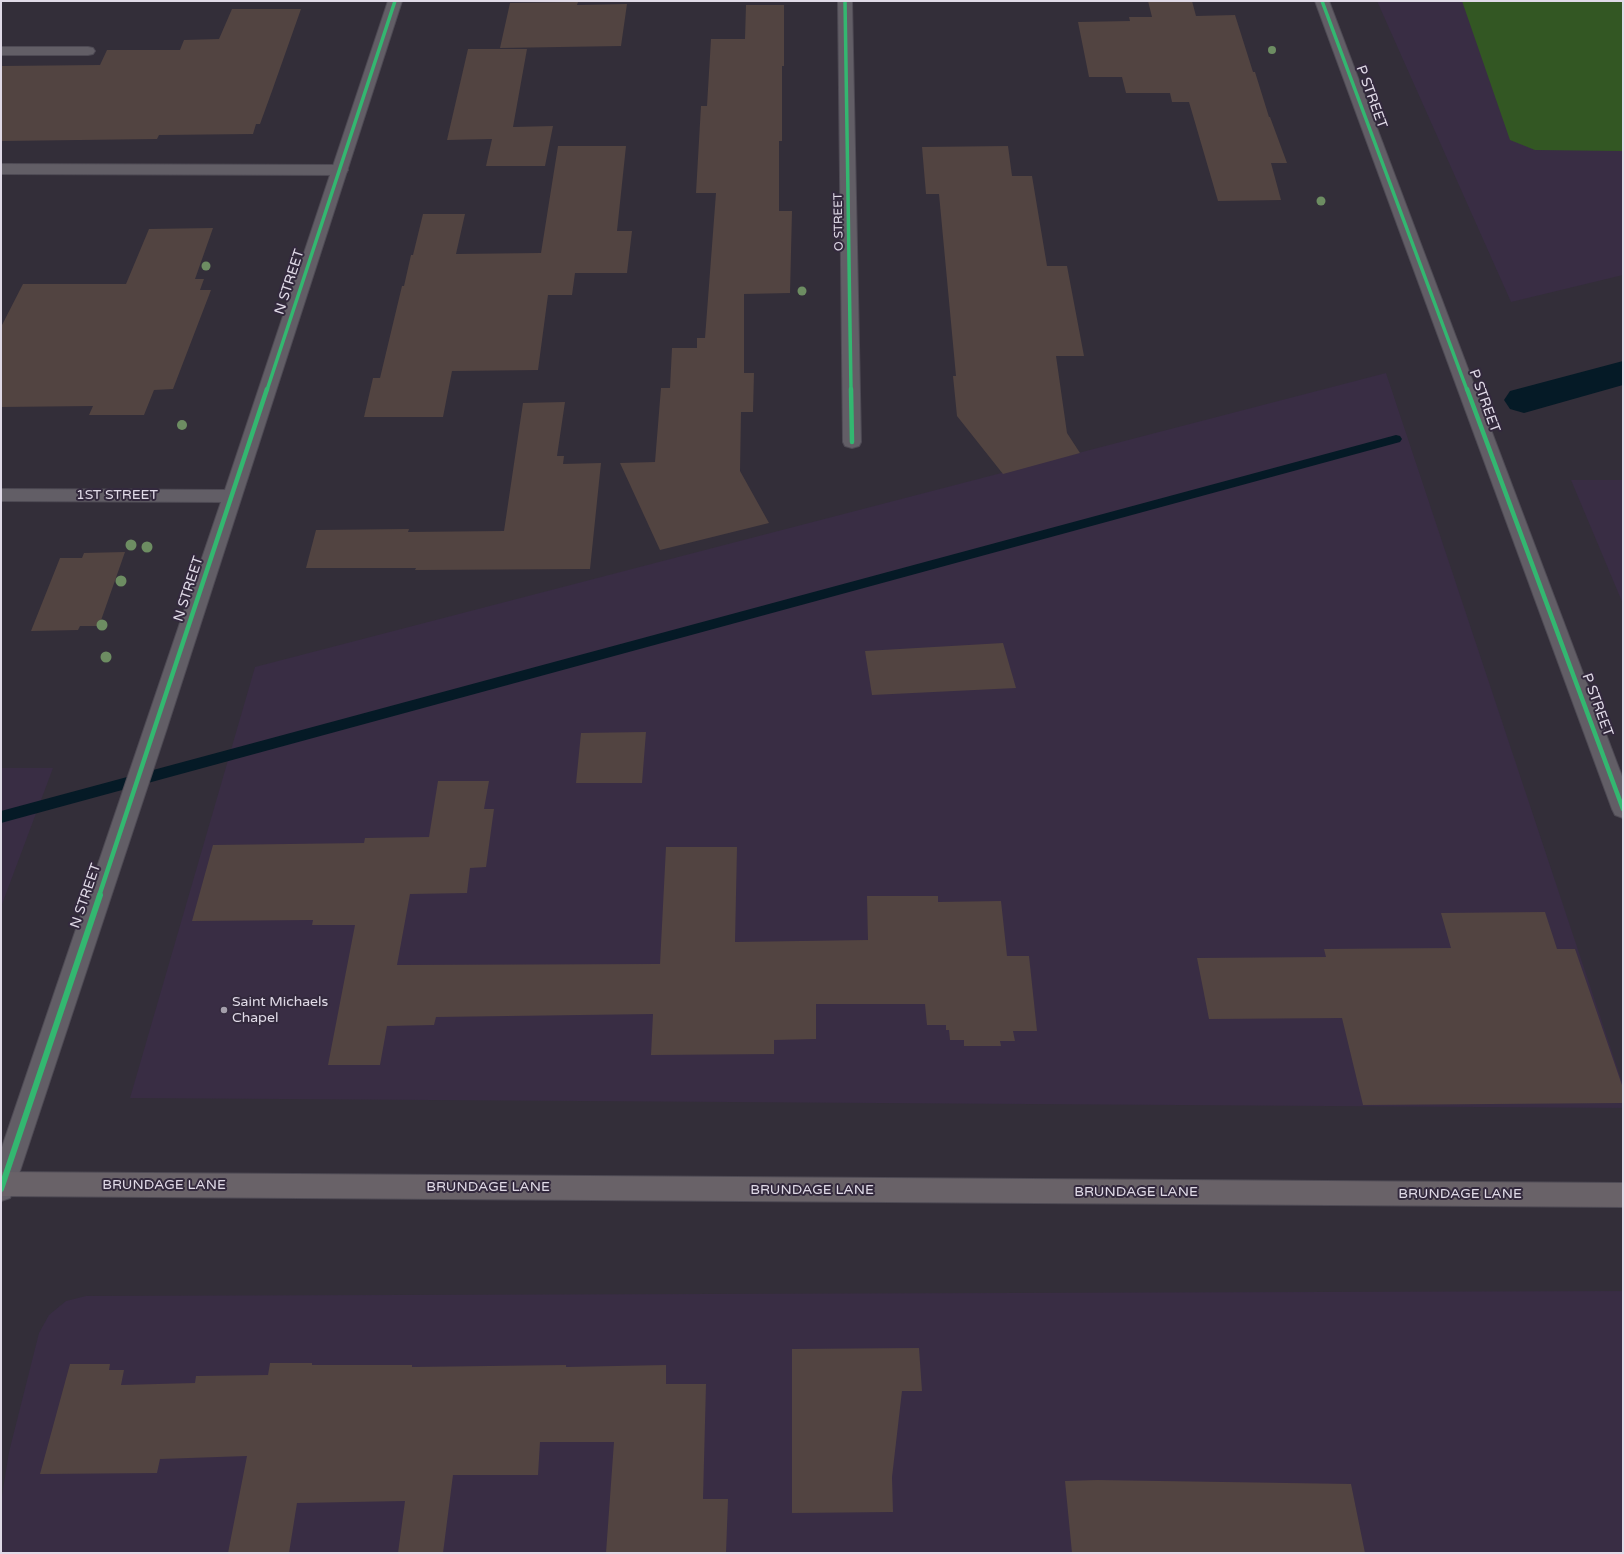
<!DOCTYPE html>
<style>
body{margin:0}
#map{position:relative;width:1624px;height:1554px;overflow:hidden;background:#332e39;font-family:"Varela Round",sans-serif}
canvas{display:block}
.frame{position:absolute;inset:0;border:2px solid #e0dae7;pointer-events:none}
</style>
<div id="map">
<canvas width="1624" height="1554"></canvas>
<div class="frame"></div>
</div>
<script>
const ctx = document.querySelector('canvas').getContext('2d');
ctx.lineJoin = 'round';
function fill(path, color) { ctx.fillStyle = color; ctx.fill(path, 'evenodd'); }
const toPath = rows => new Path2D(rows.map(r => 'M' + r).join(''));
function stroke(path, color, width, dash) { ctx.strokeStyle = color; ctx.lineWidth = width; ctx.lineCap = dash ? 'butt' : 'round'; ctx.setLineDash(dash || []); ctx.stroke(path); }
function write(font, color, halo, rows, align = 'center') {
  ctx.font = font + ' "Varela Round",sans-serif'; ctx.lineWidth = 4; ctx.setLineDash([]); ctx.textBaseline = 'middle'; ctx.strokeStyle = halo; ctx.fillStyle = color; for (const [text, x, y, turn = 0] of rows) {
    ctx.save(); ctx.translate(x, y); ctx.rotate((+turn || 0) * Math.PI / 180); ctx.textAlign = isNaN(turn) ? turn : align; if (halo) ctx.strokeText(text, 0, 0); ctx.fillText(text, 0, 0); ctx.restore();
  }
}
fill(toPath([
 [1377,1,1623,1,1623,275,1511,302],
 [1386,373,1623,1085,1623,1108,130,1098,255,667],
 [1571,480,1623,480,1623,604],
 [1,768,53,768,1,907],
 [1623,1291,1623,1553,1,1553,1,1502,9,1452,39,1333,49,1315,66,1301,86,1296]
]), '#392d44');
fill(toPath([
 [1462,1,1623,1,1623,151,1535,150,1510,140]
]), '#335723');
fill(toPath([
 [1396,435,1400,436,1402,439,1400,442,1,823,1,811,1396,435]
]), '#051a26');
fill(toPath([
 [1623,361,1623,385,1524,413,1510,409,1504,400,1510,391,1623,361]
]), '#051a26');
fill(toPath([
 [1148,1,1192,1,1196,16,1235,15,1253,72,1255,72,1269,117,1270,117,1287,163,1271,163,1281,200,1218,201,1189,102,1172,102,1170,93,1126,93,1122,77,1089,77,1078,22,1130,21,1129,17,1152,17],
 [578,2,577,5,627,4,621,46,500,48,510,3],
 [746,5,784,5,784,66,782,66,782,141,779,141,779,211,792,211,790,293,744,294,744,373,754,373,753,412,741,412,740,471,769,523,660,550,620,463,655,462,661,388,670,388,672,348,697,348,697,338,705,338,716,193,696,193,701,106,707,106,711,39,745,39],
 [232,9,301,9,272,91,260,124,256,124,253,134,159,135,157,139,1,141,1,66,100,65,107,50,180,50,184,40,219,39],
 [468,49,527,49,513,127,553,126,545,166,486,166,492,139,447,140],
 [558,146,626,146,617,231,632,231,627,273,575,273,572,295,548,295,538,370,452,371,443,417,364,417,373,378,380,378,402,286,404,286,411,255,413,255,423,214,465,214,456,254,541,253],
 [1008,146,1012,176,1032,176,1047,266,1067,266,1084,356,1056,356,1067,433,1080,453,1003,474,957,416,953,376,956,376,939,194,926,194,922,147],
 [213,228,195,279,204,279,200,290,211,290,173,389,154,390,144,415,89,415,93,406,1,407,1,327,23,284,126,284,149,229],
 [565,402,557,456,564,456,563,464,601,463,590,569,415,570,416,568,306,568,316,530,409,529,408,532,504,531,523,403],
 [125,552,99,626,80,626,78,630,31,631,60,558,82,558,84,553],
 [1003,643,1016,688,872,695,865,651],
 [646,732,642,783,576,783,581,733],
 [438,781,489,781,484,809,494,809,486,867,470,868,467,893,410,894,397,965,660,964,666,847,737,847,735,942,868,940,867,896,938,896,938,902,1001,901,1007,956,1029,956,1037,1031,1013,1031,1015,1041,1000,1041,1001,1046,964,1046,964,1040,950,1040,949,1030,946,1030,946,1025,927,1025,925,1004,816,1004,816,1039,774,1040,774,1054,651,1055,653,1014,436,1017,434,1025,387,1026,380,1065,328,1065,355,925,312,925,313,920,192,921,213,845,364,843,365,838,429,837],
 [1545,912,1557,949,1575,949,1623,1088,1623,1103,1363,1105,1342,1018,1209,1019,1197,958,1326,957,1324,949,1451,948,1441,913],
 [919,1348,922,1391,902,1391,892,1477,893,1512,792,1513,792,1349],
 [270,1363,312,1363,312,1365,412,1365,412,1367,566,1365,566,1367,666,1365,666,1384,706,1384,703,1499,728,1499,726,1553,606,1553,614,1442,540,1442,538,1475,453,1475,443,1553,398,1553,405,1501,297,1503,289,1553,228,1553,247,1456,160,1459,157,1473,40,1474,70,1364,110,1364,109,1370,124,1370,121,1385,195,1383,196,1376,268,1375],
 [1097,1480,1351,1484,1365,1553,1072,1553,1065,1481]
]), '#524441');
const service = toPath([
 [1,47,88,47,93,48,95,51,93,54,88,55,1,55,1,47],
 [1,164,340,165,346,167,348,170,346,173,340,175,1,174,1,164]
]);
const minor = toPath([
 [388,1,402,1,166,731,14,1189,10,1198,1,1201,1,1150,221,502,1,501,1,489,225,490,388,1],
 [838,1,852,1,861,442,859,446,852,448,845,446,843,442,838,1]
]);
const tertiary = toPath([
 [1315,1,1329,1,1623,779,1623,818,1615,815,1612,809,1315,1]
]);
const secondary = toPath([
 [1,1172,1623,1183,1623,1207,1,1196,1,1172]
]);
stroke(service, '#4e4a54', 2);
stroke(minor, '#4e4a54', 2);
stroke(tertiary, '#4e4a54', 2);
stroke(secondary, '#4e4a54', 2);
fill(service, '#625e66');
fill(minor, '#625e66');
fill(tertiary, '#625e66');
fill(secondary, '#696268');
stroke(toPath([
 [845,1,851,390],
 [1322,1,1467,390],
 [267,390,395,1]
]), '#33b770', 3.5);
stroke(toPath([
 [851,389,852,442],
 [1467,389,1623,809],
 [99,896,267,389]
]), '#33b770', 4.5);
stroke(toPath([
 [1,1189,100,895]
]), '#33b770', 6);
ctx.fillStyle = '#6d8d62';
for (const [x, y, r] of [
 [1272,50,4],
 [1321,201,4.5],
 [206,266,4.5],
 [802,291,4.5],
 [182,425,5],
 [131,545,5.5],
 [147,547,5.5],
 [121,581,5.5],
 [102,625,5.5],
 [106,657,5.5]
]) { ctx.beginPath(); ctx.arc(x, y, r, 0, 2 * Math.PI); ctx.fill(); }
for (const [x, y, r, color] of [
 [224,1010,4,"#a39eaa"]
]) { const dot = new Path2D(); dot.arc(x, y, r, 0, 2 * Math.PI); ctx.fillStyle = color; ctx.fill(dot); stroke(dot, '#33293d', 1.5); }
write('12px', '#e0dae7', '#33293d', [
 ["O STREET",839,222,-91]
]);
write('14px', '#e0dae7', '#33293d', [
 ["P STREET",1371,97,70],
 ["N STREET",290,282,-72],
 ["P STREET",1484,401,70],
 ["1ST STREET",117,495],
 ["N STREET",189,589,-72],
 ["P STREET",1597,705,70],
 ["N STREET",86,896,-71],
 ["BRUNDAGE LANE",164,1185],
 ["BRUNDAGE LANE",488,1187],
 ["BRUNDAGE LANE",812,1190],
 ["BRUNDAGE LANE",1136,1192],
 ["BRUNDAGE LANE",1460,1194]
]);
write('14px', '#e0dae7', '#33293d', [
 ["Saint Michaels",232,1002],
 ["Chapel",232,1018]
], 'left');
</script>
